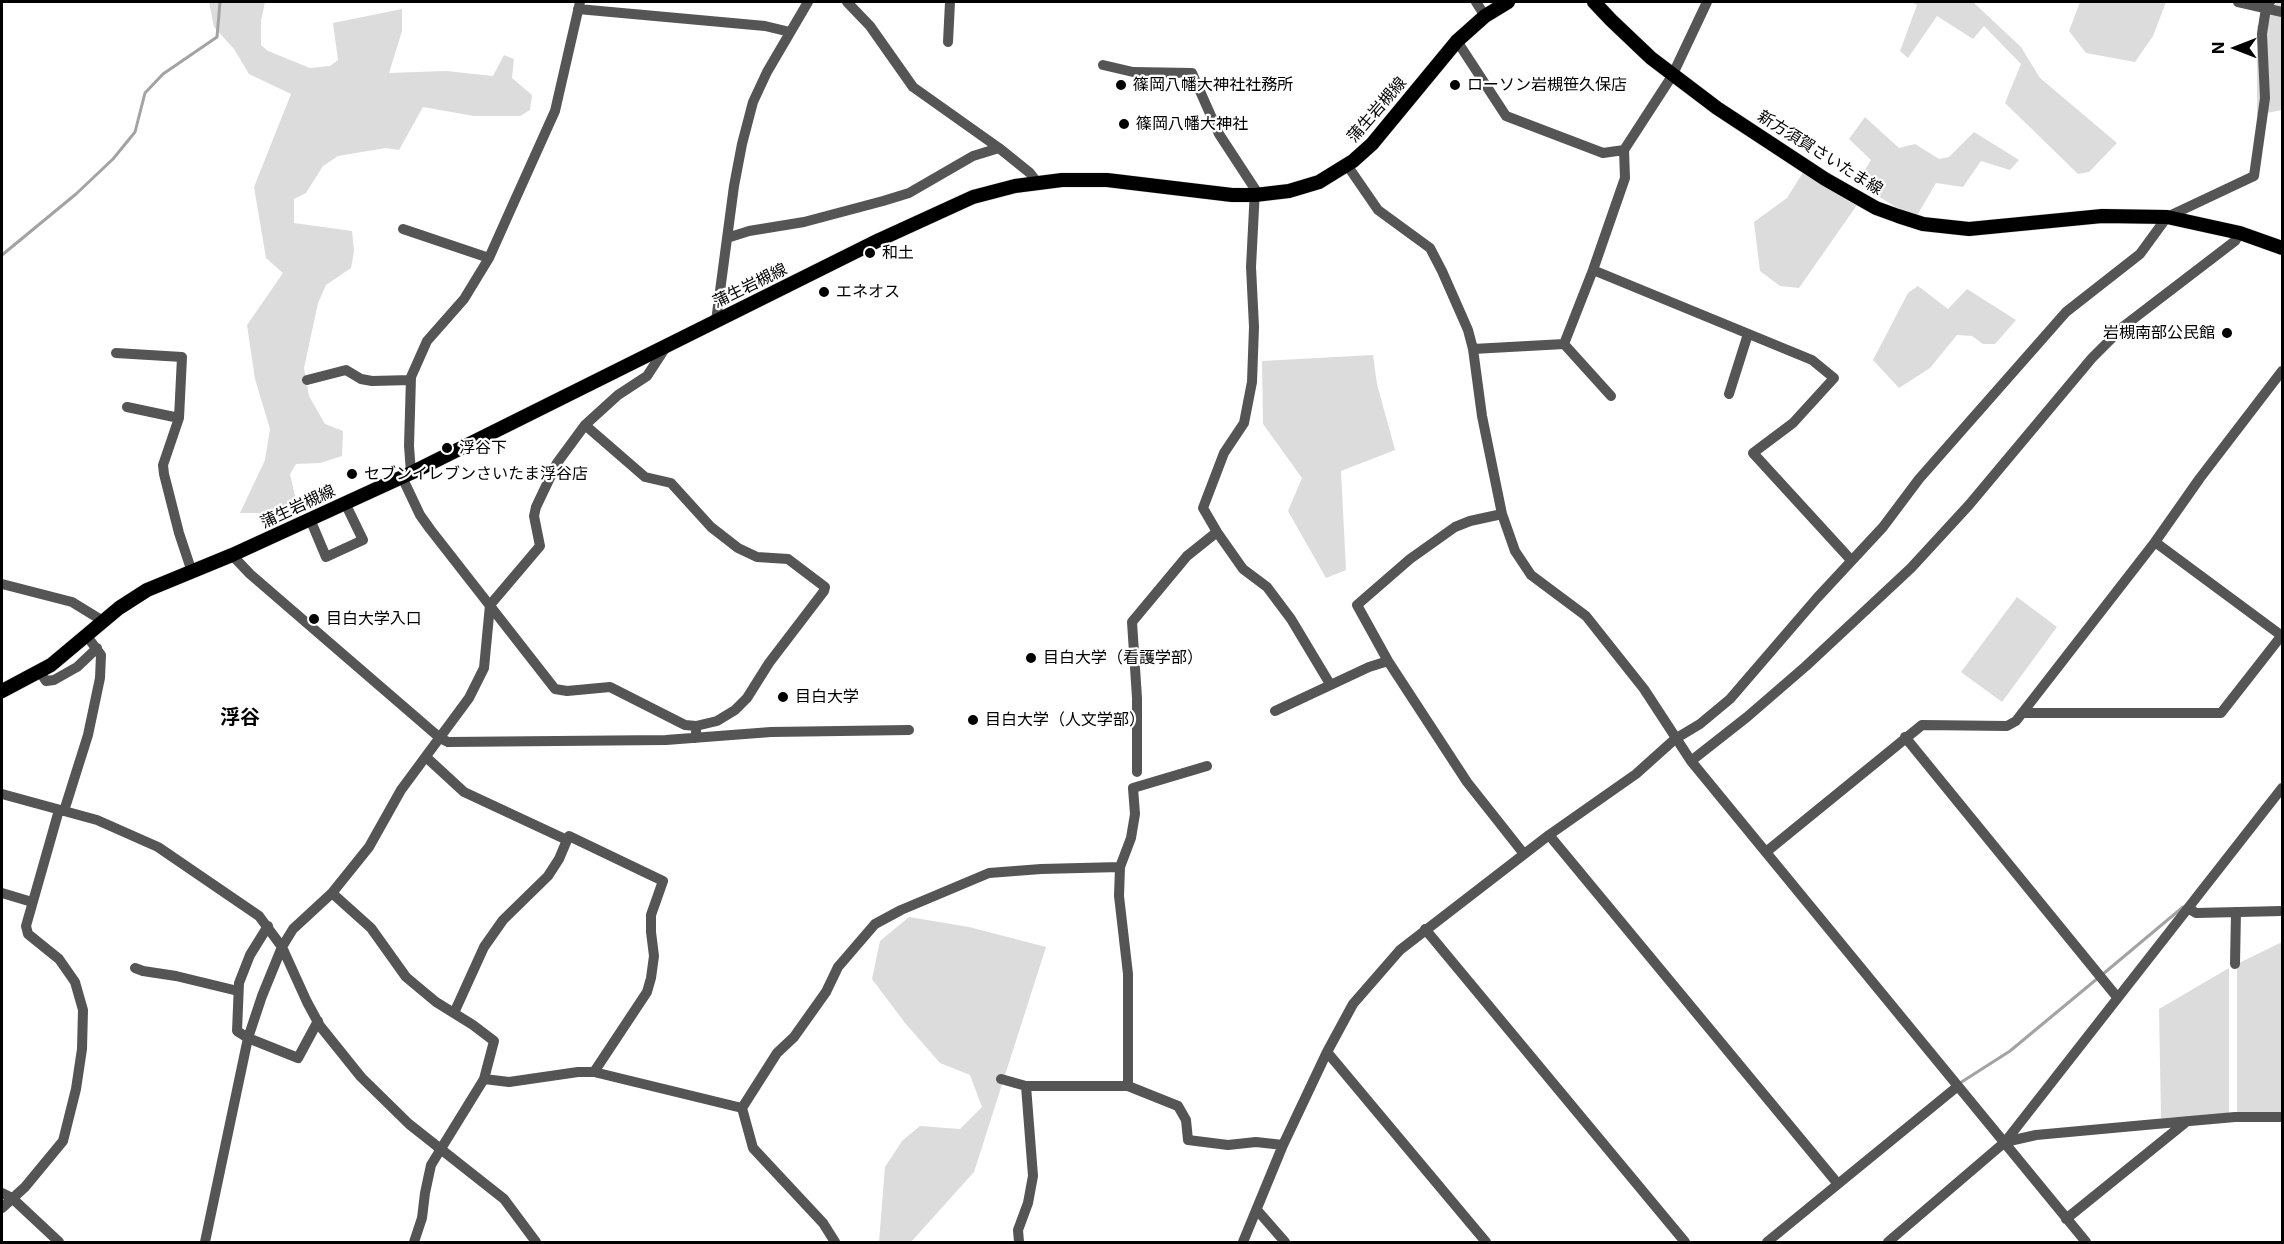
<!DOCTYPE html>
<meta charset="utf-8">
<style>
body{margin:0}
#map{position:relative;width:2284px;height:1244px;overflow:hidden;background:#fff;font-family:Inter,sans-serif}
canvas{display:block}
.frame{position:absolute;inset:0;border:3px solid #000;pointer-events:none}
.north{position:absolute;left:2206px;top:18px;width:60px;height:60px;-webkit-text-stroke:4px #fff;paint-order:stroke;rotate:270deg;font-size:16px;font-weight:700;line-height:24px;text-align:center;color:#000}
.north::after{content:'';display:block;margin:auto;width:21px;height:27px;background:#000;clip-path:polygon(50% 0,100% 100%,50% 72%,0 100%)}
</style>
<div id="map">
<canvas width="2284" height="1244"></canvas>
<div class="frame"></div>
<div class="north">N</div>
</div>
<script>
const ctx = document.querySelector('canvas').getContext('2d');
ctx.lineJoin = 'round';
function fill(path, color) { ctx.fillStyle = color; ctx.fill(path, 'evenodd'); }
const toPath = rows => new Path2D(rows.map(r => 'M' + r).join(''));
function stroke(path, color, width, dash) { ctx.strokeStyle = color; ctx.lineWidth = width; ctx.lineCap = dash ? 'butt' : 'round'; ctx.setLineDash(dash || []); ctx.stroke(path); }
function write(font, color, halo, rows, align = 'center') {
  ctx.font = font + ' Inter,"Noto Sans JP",sans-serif'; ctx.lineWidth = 4.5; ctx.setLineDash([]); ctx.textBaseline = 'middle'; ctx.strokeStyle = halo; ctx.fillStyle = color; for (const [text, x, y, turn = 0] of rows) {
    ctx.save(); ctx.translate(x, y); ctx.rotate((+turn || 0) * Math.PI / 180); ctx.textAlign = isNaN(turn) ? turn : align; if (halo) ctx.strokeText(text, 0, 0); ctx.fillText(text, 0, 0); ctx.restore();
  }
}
fill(toPath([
 [209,2,265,2,261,21,261,45,268,51,310,68,330,66,338,60,333,23,402,9,402,31,389,73,446,71,493,76,504,55,514,59,512,78,532,95,530,110,520,116,474,116,423,107,399,150,386,148,338,156,323,166,306,193,294,199,294,223,352,231,354,251,351,268,326,285,318,303,304,368,309,396,325,424,343,431,342,456,320,463,296,464,290,474,297,505,293,509,277,508,264,513,240,513,265,460,270,429,255,379,247,325,283,273,266,258,254,187,291,94,249,74,234,49,214,27],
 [1911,2,1973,2,2021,47,2040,78,2117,143,2089,172,2078,174,2005,103,2021,64,1984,26,1973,39,1937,16,1908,58,1900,51,1917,5],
 [2080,2,2166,2,2153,36,2135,62,2086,53,2069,31],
 [2277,2,2282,2,2282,110,2257,115,2257,26],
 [1865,117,1899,148,1915,144,1939,159,1949,157,1974,132,2019,160,2010,170,1981,161,1963,187,1936,183,1915,219,1857,183,1871,160,1849,139],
 [1805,169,1857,205,1799,288,1780,286,1760,271,1754,222,1787,198],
 [1918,286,1948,309,1967,289,2016,320,1995,344,1983,344,1972,336,1957,335,1930,368,1899,388,1873,360,1908,293],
 [1373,355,1377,384,1395,450,1341,471,1346,570,1326,578,1288,511,1302,478,1263,424,1262,361],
 [2017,597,2057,627,2002,702,1961,672],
 [909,917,969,927,1046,947,974,1172,911,1242,879,1242,885,1167,902,1141,920,1126,960,1129,982,1107,970,1075,940,1063,905,1023,872,979,880,941],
 [2282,942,2282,1114,2237,1114,2237,964],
 [2229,968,2229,1115,2161,1118,2159,1009]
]), '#dcdcdc');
stroke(toPath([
 [2,255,76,194,113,159,135,132,145,93,163,74,217,37,220,2],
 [2103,974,2183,907],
 [1960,1083,2010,1051,2098,978]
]), '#a3a3a3', 3);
const major = toPath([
 [1594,2,1611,20,1651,58,1717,108,1825,179,1876,208,1898,216,1923,224,1969,229,2102,216,2167,217,2240,233,2282,248],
 [2,691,51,665,119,608,147,590,232,555,411,473,879,240,973,197,1015,186,1062,180,1107,180,1232,195,1255,195,1289,191,1319,182,1353,161,1372,144,1457,41,1485,16,1508,2]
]);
stroke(major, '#dbdbdb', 15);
stroke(toPath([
 [847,2,870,26,913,87,999,148,1030,173,1037,182],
 [1476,2,1485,16],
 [2238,2,2282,12],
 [578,9,765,26,790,32],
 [1457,41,1506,116,1603,153,1624,150],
 [948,42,950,2],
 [1103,65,1133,72,1192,73,1219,134,1255,189,1251,267,1254,327,1252,382,1244,423,1224,453,1203,508,1217,532,1243,569,1267,587,1291,619,1330,684],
 [1347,165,1378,210,1430,248,1442,271,1468,330,1473,349,1482,416,1502,514,1515,551,1531,575,1586,616,1644,689,1691,761,2086,1242],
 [403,229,489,258],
 [727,238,749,231,804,222,883,201,909,193,973,156,999,148],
 [1593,270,1812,360,1834,378,1793,423,1753,453,1851,560],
 [716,321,734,186,742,144,753,102,767,72,808,2],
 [1564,344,1593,270,1625,178,1624,150,1672,76,1707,2],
 [1473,349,1564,344,1611,396],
 [116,353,182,357,179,418,163,465,164,474,179,533,192,572],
 [307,380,346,370,361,379,372,381,411,380],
 [1729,394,1748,334],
 [127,407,179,418],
 [585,425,645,477,671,483,711,527,738,548,757,557,788,559,825,587,824,591,769,663,747,698,735,710,717,721,696,726,696,738],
 [411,473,409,446,411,377,427,341,464,299,489,258,510,211,555,111,580,2],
 [402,477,420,515,430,529,555,689,567,691,610,687,685,725,696,726],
 [1502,514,1470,521,1455,527,1410,559,1357,605,1388,661,1467,782,1524,854],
 [310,519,326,557,363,540,345,503],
 [2155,542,2282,636],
 [232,555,250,574,440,738,448,742,666,740,771,732,909,730],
 [2,584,72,602,103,621],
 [40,672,46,681,54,680,77,667,97,648],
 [1275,711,1369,667,1388,661],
 [2022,713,2221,713,2282,635],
 [1905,737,2117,997],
 [426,757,464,792,567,840,569,836,663,881,651,915,651,932,654,956,651,978,647,992,594,1072],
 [1691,761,1747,717,1806,666,1911,568,1969,505,2092,358,2124,326,2235,241,2240,233],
 [1137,772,1137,698,1132,622,1187,556,1217,532],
 [2,794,97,820,158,847,259,916,282,947,307,1002,320,1026,361,1077,409,1124,504,1199,536,1242],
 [64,811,88,735,100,678,101,655,86,635],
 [1549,835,1838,1184],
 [1766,852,1922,725,2007,726,2016,721,2155,542,2200,478,2282,371],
 [2,893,32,902],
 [332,893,371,928,406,977,436,1002,473,1025,494,1041,484,1079,431,1165,425,1193,422,1218,414,1242],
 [2188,908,2196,913,2282,911],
 [268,926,250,955,239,983,237,1031,248,1038,298,1058,318,1021],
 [1425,929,1685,1242],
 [2235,964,2236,912],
 [135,968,143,971,176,976,238,991],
 [454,1013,484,947,503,920,548,876,559,859,567,840],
 [1327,1052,1486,1242],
 [484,1079,509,1082,578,1072,594,1072,742,1108],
 [1001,1079,1026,1086,1128,1086,1178,1106,1186,1120,1188,1140,1228,1145,1256,1142,1283,1145],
 [1128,1086,1128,974,1119,896,1120,867,1131,838,1135,814,1133,788,1207,766],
 [742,1108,777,1053,794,1037,826,992,838,967,875,924,901,910,989,873,1041,869,1120,867],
 [742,1108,753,1148,823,1223,835,1242],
 [2005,1142,2036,1135,2156,1124,2235,1117,2282,1117],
 [2,1193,12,1198,59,1242],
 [2,1208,25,1187,63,1141,76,1089,82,1049,83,1010,75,982,59,959,28,934,26,926,59,810],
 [1257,1210,1285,1242],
 [2066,1219,2186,1122],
 [205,1242,248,1038,262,996,282,947,293,929,332,893,369,847,401,790,469,698,484,668,490,605,540,546,534,516,536,507,557,463,585,425,618,395,647,376,666,347],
 [1019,1242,1018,1230,1028,1203,1033,1176,1026,1086],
 [1243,1242,1283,1145,1327,1052,1353,1004,1400,950,1549,835,1636,774,1675,739,1700,724,1730,699,1817,598,1883,527,1919,479,2066,312,2140,254,2167,217,2254,176,2265,98,2262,34,2266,8,2270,2],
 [1767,1242,1958,1086],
 [1888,1242,2005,1142,2282,788]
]), '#555', 10);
stroke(major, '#000', 14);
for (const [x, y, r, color] of [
 [1121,85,6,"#000"],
 [1455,85,6,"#000"],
 [1124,124,6,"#000"],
 [870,253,6,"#000"],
 [824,292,6,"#000"],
 [2227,333,6,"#000"],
 [447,448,6,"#000"],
 [352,474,6,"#000"],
 [314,619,6,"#000"],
 [1031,658,6,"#000"],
 [783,697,6,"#000"],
 [973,720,6,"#000"]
]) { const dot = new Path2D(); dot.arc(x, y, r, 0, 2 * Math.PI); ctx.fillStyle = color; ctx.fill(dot); stroke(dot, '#fff', 2); }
write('16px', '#000', '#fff', [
 ["篠岡八幡大神社社務所",1133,85],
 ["ローソン岩槻笹久保店",1467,85],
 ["篠岡八幡大神社",1136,124],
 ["和土",882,253],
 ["エネオス",836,292],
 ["岩槻南部公民館",2215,333,"right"],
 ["浮谷下",459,448],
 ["セブンイレブンさいたま浮谷店",364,474],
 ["目白大学入口",326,619],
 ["目白大学（看護学部）",1043,658],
 ["目白大学",795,697],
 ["目白大学（人文学部）",985,720]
], 'left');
write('16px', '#000', '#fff', [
 ["蒲生岩槻線",1377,110,-49],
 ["新方須賀さいたま線",1820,153,32],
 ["蒲生岩槻線",750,286,-26],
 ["蒲生岩槻線",298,507,-25]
]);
write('bold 20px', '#000', '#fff', [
 ["浮谷",240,718]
]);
</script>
